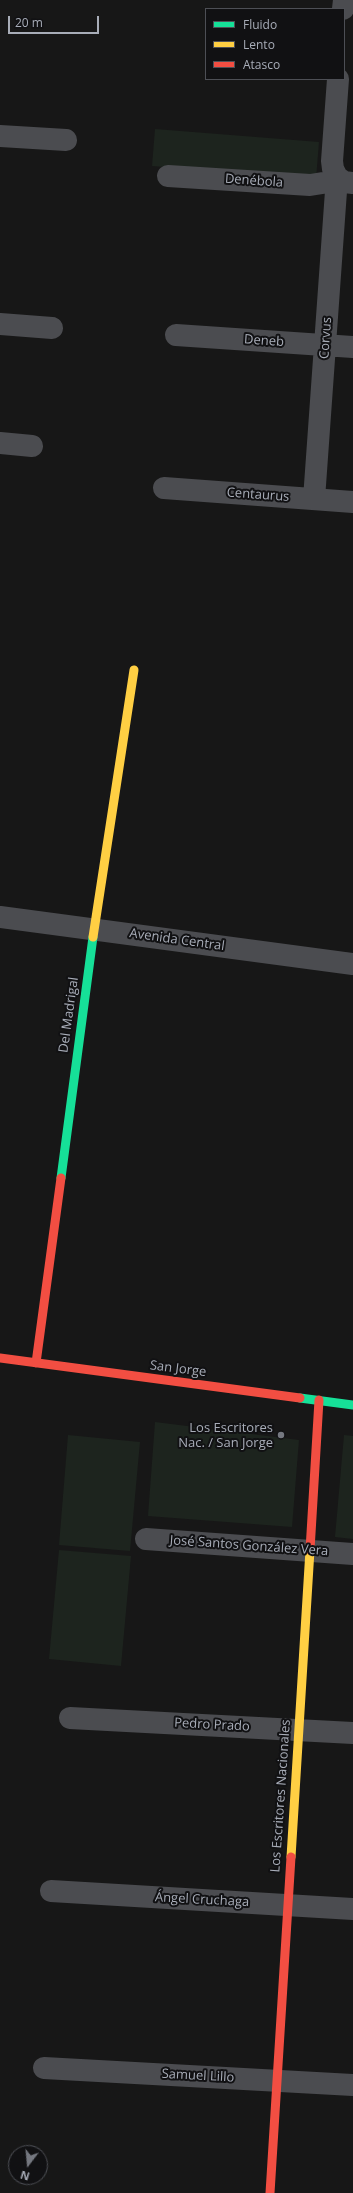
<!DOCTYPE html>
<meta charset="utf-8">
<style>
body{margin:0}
#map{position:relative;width:353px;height:2193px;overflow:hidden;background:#171717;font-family:"Open Sans",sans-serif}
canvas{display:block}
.legend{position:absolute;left:205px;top:8px;width:140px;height:72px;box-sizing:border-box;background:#111113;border:1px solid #4d4f55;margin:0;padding:5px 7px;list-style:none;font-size:12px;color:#a8adb8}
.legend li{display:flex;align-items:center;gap:8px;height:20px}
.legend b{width:20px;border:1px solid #4d4f55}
.north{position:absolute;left:8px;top:2145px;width:40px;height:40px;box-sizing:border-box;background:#111113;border:1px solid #4d4f55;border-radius:50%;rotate:196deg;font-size:11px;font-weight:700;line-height:16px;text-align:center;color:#a8adb8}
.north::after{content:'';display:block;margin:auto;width:14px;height:18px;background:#757880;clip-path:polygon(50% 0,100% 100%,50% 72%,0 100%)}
.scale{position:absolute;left:8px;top:16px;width:91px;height:18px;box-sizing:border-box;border:2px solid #a8adb8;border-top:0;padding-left:5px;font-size:12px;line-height:14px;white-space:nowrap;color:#a8adb8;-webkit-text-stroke:3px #111113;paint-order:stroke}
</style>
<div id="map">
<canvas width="353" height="2193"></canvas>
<ul class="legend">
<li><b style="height:5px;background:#16e098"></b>Fluido</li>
<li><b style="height:5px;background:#ffcf43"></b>Lento</li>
<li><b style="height:5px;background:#f24e42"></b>Atasco</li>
</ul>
<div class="north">N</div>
<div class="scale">20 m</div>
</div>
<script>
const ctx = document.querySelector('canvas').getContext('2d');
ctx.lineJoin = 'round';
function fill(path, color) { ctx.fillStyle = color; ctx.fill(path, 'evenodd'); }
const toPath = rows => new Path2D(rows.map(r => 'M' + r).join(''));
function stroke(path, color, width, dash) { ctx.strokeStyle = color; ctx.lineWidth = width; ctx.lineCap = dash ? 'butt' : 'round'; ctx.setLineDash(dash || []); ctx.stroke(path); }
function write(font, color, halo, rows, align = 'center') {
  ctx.font = font + ' "Open Sans",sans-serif'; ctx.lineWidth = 4; ctx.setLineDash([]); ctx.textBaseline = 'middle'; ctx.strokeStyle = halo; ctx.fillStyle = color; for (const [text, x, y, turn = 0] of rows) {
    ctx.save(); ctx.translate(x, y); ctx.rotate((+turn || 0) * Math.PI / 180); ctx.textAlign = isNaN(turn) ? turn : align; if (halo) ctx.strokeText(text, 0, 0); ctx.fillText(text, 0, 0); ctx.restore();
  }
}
fill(toPath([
 [155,129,319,142,316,179,152,166],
 [155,1422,299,1440,292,1527,148,1516],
 [68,1435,140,1442,130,1551,59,1545],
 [344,1435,353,1436,353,1539,335,1537],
 [59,1550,131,1556,121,1666,49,1659]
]), '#1d241e');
stroke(toPath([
 [343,9,344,0],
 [338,79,332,161,333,169,337,177,344,182,353,183],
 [0,136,66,140],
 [168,176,310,185,329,182,337,177],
 [0,324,52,328],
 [176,335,353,347],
 [0,443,32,446],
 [164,488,353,502],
 [314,499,337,177],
 [0,917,353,964],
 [146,1539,353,1554],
 [70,1718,353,1733],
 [51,1891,353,1909],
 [44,2068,353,2085]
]), '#4b4c50', 22);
stroke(toPath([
 [61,1178,93,937],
 [300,1398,353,1405]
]), '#16e098', 9);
stroke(toPath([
 [93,937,134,670],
 [291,1857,310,1550]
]), '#ffcf43', 9);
stroke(toPath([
 [0,1358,300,1398],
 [36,1363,61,1178],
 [310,1550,319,1400],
 [270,2193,291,1857]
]), '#f24e42', 9);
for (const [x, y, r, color] of [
 [281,1435,4,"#757880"]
]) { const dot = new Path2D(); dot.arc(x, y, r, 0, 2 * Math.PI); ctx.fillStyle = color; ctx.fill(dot); stroke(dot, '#111113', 1.5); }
write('13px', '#a8adb8', '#111113', [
 ["Denébola",254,181,4],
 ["Corvus",326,338,-86],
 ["Deneb",264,341,4],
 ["Centaurus",258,495,4],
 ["Avenida Central",177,940,8],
 ["Del Madrigal",69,1015,-82],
 ["San Jorge",178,1369,7],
 ["José Santos González Vera",249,1546,4],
 ["Pedro Prado",212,1725,3],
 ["Los Escritores Nacionales",281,1796,-86],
 ["Ángel Cruchaga",202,1900,3],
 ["Samuel Lillo",198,2076,3]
]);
write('13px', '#a8adb8', '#111113', [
 ["Los Escritores",273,1428],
 ["Nac. / San Jorge",273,1443]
], 'right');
</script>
